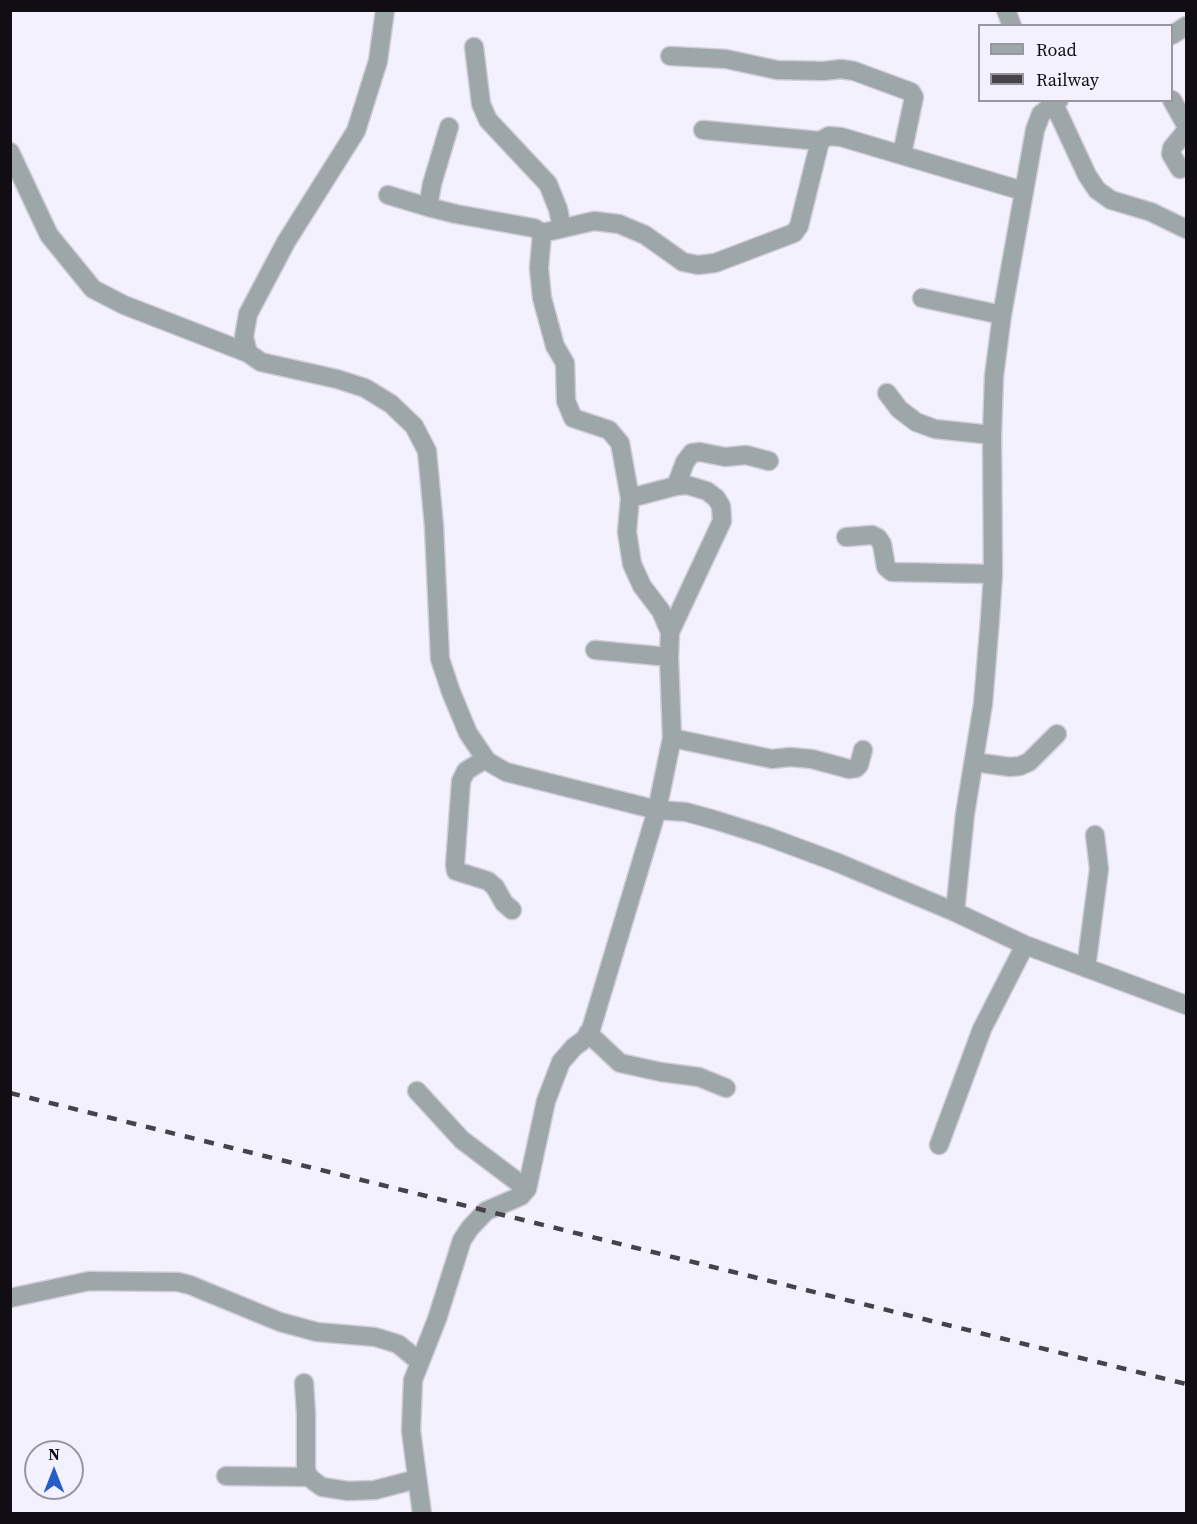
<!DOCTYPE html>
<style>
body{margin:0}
#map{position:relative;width:1197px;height:1524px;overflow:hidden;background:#f4f1fe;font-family:"Source Serif 4",serif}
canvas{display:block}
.frame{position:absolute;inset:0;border:12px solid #100e14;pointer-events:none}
.legend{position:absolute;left:978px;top:24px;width:195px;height:78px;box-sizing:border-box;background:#f4f1fe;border:2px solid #9996a0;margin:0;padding:8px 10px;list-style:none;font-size:18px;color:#100e14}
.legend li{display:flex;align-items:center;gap:12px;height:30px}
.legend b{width:30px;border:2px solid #9996a0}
.north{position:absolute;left:24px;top:1440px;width:60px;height:60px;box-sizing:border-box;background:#f4f1fe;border:2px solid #9996a0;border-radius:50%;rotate:0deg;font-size:16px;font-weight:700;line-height:24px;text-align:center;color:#100e14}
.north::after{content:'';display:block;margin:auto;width:21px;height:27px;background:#245dca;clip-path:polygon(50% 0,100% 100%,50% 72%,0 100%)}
</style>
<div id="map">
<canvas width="1197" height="1524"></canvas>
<div class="frame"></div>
<ul class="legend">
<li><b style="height:8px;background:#9da6a8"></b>Road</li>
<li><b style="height:8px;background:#45424a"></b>Railway</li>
</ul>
<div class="north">N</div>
</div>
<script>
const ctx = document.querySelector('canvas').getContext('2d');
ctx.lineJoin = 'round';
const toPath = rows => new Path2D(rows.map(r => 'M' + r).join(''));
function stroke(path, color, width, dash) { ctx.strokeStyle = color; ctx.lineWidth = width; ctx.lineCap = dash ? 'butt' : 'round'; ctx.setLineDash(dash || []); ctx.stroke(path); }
const minor = toPath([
 [385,10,378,61,356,131,286,242,248,314,244,337,248,353,261,362,337,379,365,388,391,404,414,426,427,451,434,526,440,659,451,692,468,733,487,761,506,772,657,810,686,812,715,820,766,836,836,862,955,912],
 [1006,10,1012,26],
 [1172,35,1186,26],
 [474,47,481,104,488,120,548,184,558,209,562,228],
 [670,56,726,59,777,70,824,71,841,69,854,71,911,92,914,97,902,154],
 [1059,100,1041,114,1035,130,1002,315,994,376,992,435,993,574,990,619,983,704,965,814,955,912,1025,945,1186,1005],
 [1172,100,1186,125],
 [1054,104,1087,175,1097,190,1111,200,1151,212,1186,229],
 [703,130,820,141],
 [10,152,49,235,93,289,124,305,248,353],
 [1180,169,1171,154,1172,148,1186,131],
 [388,195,428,207],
 [542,233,594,221,619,224,645,235,683,262,698,265,715,263,794,233,799,226,820,141,829,136,841,137,1023,191],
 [922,298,1002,315],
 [887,393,899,409,916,422,935,429,992,435],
 [676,486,685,462,692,453,700,452,725,457,746,455,769,461],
 [630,498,676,486,687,485,707,491,716,498,721,506,722,521,670,632],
 [846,537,872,535,878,538,882,544,886,567,892,572,993,574],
 [595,650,669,657],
 [672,738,772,759,790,757,812,759,849,769,856,768,859,765,863,750],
 [485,759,466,771,461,781,455,865,456,871,488,881,495,887,504,903,512,910],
 [974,762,1010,767,1020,766,1029,762,1057,734],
 [1086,968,1099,869,1095,835],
 [588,1033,620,1063,661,1072,699,1077,726,1088],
 [417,1091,462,1140,527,1189],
 [939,1145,982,1029,1025,945],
 [10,1298,89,1281,178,1282,190,1285,280,1322,317,1332,375,1337,398,1344,420,1362],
 [304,1383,306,1414,306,1470,309,1477,315,1482,322,1487,348,1491,375,1490,417,1479],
 [226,1476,309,1477],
 [422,1514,411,1431,413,1380,437,1319,462,1240,470,1228,486,1211,521,1196,527,1189,546,1101,561,1062,574,1047,585,1039,591,1029,657,810,672,738,669,657,670,632,661,611,642,586,632,564,627,532,630,498,620,443,609,430,573,418,566,401,565,363,555,346,542,298,539,268,542,233,534,228,456,214,428,207,432,184,449,127]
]);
stroke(minor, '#d0cdd9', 21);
stroke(minor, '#9da6a8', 18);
stroke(toPath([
 [10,1093,1186,1384]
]), '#45424a', 4.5, [10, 10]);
</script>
